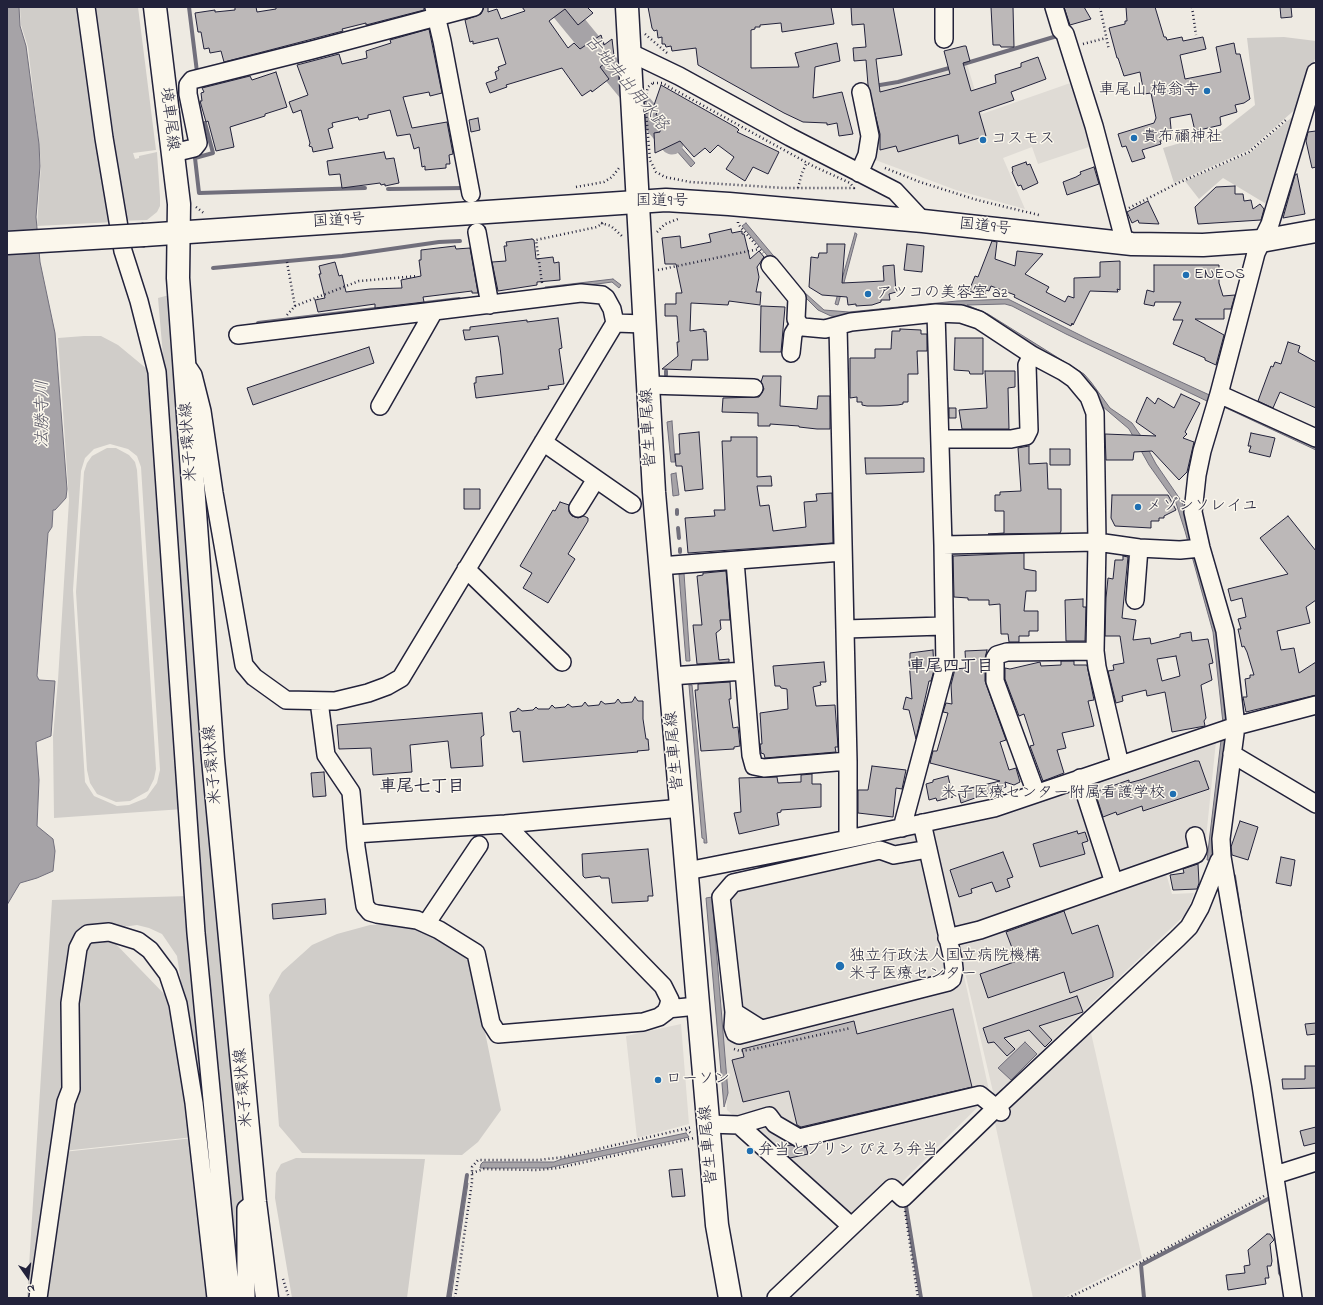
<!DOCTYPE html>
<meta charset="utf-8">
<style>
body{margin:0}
#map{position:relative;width:1323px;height:1305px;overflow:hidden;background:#eeeae2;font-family:"Indie Flower",sans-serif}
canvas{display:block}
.frame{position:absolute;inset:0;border:8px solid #22223b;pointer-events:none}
.north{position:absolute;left:8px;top:1257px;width:40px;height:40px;-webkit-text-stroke:3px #fbf7ec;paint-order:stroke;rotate:166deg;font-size:11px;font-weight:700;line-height:16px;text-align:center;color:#22223b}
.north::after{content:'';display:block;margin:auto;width:14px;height:18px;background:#22223b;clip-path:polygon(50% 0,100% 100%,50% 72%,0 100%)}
</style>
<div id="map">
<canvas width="1323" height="1305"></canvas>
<div class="frame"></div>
<div class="north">N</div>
</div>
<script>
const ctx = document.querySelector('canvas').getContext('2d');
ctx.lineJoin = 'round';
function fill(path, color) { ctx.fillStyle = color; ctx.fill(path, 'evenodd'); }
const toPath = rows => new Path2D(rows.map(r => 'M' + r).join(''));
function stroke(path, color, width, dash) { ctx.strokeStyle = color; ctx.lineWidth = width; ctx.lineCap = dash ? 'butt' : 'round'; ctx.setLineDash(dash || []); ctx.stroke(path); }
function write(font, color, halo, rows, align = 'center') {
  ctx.font = font + ' "Indie Flower","Klee One",sans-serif'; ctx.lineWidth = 3; ctx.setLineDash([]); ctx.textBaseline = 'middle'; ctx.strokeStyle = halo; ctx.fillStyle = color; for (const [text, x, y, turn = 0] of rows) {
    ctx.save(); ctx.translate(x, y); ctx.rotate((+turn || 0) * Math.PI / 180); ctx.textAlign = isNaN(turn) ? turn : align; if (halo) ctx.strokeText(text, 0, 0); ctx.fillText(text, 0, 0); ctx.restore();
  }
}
fill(toPath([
 [967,64,982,114,1076,81,1095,145,1038,164,1032,147,1003,158,1025,209,956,190,870,158,863,90,899,84],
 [1216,741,1205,848,957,944,990,1095,898,1186,848,1218,727,1110,716,897,730,874,1005,814,1078,787],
 [1165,870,1172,894,1194,893,1186,914,994,1096,958,943],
 [681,1024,689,1124,637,1138,626,1036],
 [1089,1024,1142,1258,1062,1298,1033,1298,993,1114]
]), '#dfdbd5');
fill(toPath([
 [20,7,83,7,114,222,37,226,41,165,39,142,28,47,21,25],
 [89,7,138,7,156,150,133,153,135,159,139,158,139,156,157,152,160,197,160,206,157,212,147,220,120,221],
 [1284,37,1316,41,1316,56,1299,106,1249,150,1174,183,1163,148,1222,131,1255,105,1247,38],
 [1298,112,1268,205,1223,178,1199,199,1185,181,1250,153],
 [173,294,245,1193,242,1204,243,1298,234,1298,156,358,163,356,158,298],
 [84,336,101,336,118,345,153,374,183,809,54,818,53,736,58,680,69,500,58,338],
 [110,444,128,449,137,456,141,467,160,770,157,783,146,798,129,805,117,806,94,796,85,782,73,590,81,471,85,458,94,449],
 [107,448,116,448,129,455,135,462,137,470,156,769,154,779,148,791,130,801,116,802,97,794,90,783,87,770,76,592,84,472,87,463,92,456],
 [189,896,189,900,185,908,222,1248,177,956,162,934,149,928,137,925,87,932,35,1298,27,1298,52,900],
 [370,925,394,925,413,927,429,933,470,959,501,1110,478,1142,462,1155,302,1153,279,1126,269,995,282,972,312,945,337,934],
 [110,938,169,999,194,1137,63,1151,73,1017,85,941],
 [194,1138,209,1298,42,1298,63,1152],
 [296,1158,425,1159,407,1298,292,1298,275,1198,276,1173,281,1164]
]), '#d0cdc9');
const water = toPath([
 [7,7,19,7,20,26,26,46,39,144,40,166,36,217,40,262,55,333,67,489,66,498,55,510,53,510,52,527,48,533,37,676,39,680,55,681,51,736,36,742,39,780,37,826,53,839,55,851,53,871,37,878,20,883,7,905,7,7],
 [556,7,564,7,614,68,613,77,556,7],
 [653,116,695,163,691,167,653,124,653,116],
 [746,223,798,285,795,288,742,226,746,223],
 [855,233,857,234,838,305,835,304,855,233],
 [613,279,621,285,619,288,612,282,545,291,545,287,613,279],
 [804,292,824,310,849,312,957,301,1008,299,1092,341,1316,444,1316,450,1226,408,1209,402,1066,334,1012,306,1005,304,967,305,988,314,1084,374,1091,382,1110,408,1132,423,1141,436,1156,464,1182,502,1220,633,1229,740,1214,860,1207,860,1223,723,1213,632,1185,531,1176,503,1149,465,1129,429,1102,406,1077,374,983,317,844,317,831,316,818,310,802,294,804,292],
 [672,421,675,462,671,462,667,422,672,421],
 [676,473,679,495,673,496,671,474,676,473],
 [684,573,690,661,686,661,679,574,684,573],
 [689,685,692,685,707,843,704,843,704,839,702,838,689,685],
 [712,897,728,1093,724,1107,706,898,712,897],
 [1025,1042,1037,1054,1011,1080,998,1068,1025,1042],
 [686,1133,689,1137,548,1168,480,1168,481,1164,483,1162,554,1162,562,1159,686,1133],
 [466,1182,468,1183,451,1298,450,1298,466,1182]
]);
fill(water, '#a6a3a7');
stroke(water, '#716f7c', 1);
stroke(toPath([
 [189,7,197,72],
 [960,65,1057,36],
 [862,88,898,82,953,67],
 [205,123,213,153,195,158,199,193,365,188],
 [388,189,464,188],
 [213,268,342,256,439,242,460,241],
 [258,323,459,299],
 [666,371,666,375],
 [677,514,677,510],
 [678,528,679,538],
 [680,549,680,552],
 [1234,876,1240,915],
 [905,1200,921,1298],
 [1279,1259,1280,1273,1283,1277],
 [448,1298,467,1175],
 [1144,1298,1141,1265,1270,1198]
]), '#716f7c', 4);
stroke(toPath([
 [560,7,672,143]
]), '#a6a3a7', 23);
const building = toPath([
 [235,7,256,7,257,12,276,9,276,7,424,7,424,10,366,25,366,23,342,29,343,31,224,62,221,51,210,53,209,48,204,49,201,32,198,32,195,13,215,10,215,12,235,10,235,7],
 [484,7,488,7,488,12,497,9,501,19,525,11,522,7,587,7,593,13,578,25,565,9,549,21,568,48,574,43,580,49,601,35,604,45,612,39,614,56,600,67,609,79,592,92,591,90,582,96,562,68,506,85,507,87,490,93,486,83,497,79,495,72,499,70,498,67,506,64,498,38,473,44,473,41,470,42,465,20,481,14,484,7],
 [648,7,831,7,834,24,782,32,781,23,760,25,760,27,755,27,755,29,751,30,751,68,799,67,795,53,837,43,840,61,815,67,813,98,842,92,853,134,839,136,837,123,827,125,827,123,803,122,784,113,698,65,696,48,672,51,671,46,666,47,665,44,662,44,662,37,658,38,657,30,654,31,652,28,648,7],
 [851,7,893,7,902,55,876,59,880,92,950,74,944,51,964,46,966,46,970,61,963,63,971,91,996,83,995,75,1021,67,1021,63,1038,57,1046,79,1011,92,1014,100,979,112,986,136,959,144,958,135,898,152,896,146,880,150,880,134,868,85,866,60,854,61,853,48,866,47,864,24,852,25,851,7],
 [991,7,1013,7,1014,47,1001,47,1000,45,993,45,991,7],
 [1064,7,1084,7,1091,19,1070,25,1064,7],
 [1126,7,1155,7,1164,37,1166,37,1167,40,1182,37,1183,41,1203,37,1206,49,1180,55,1185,79,1221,72,1216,47,1234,43,1236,54,1240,54,1250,99,1244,103,1235,105,1237,112,1220,117,1221,125,1195,131,1191,114,1170,118,1172,139,1160,141,1161,144,1142,150,1145,158,1132,162,1126,146,1122,147,1118,134,1154,123,1156,118,1151,93,1144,94,1140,72,1124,76,1118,58,1117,58,1109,28,1125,24,1125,21,1127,21,1126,7],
 [1280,7,1291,7,1292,17,1281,18,1280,7],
 [429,29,442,93,430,96,429,92,403,97,412,128,447,122,453,154,449,155,450,164,446,164,446,168,425,170,425,166,422,167,419,147,414,149,410,134,397,136,390,110,368,115,368,118,359,120,358,117,332,123,333,127,328,129,333,148,313,152,312,147,309,146,310,143,301,110,293,113,289,102,308,95,297,65,339,54,342,64,367,58,366,51,391,43,390,40,429,29],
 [276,72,287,107,265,114,265,116,230,127,234,147,216,151,208,121,206,122,200,101,202,101,201,93,204,92,202,88,250,76,252,80,276,72],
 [661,85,737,128,739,130,737,132,779,152,768,174,753,167,745,181,726,169,734,157,718,145,710,153,705,148,694,157,680,141,655,153,654,133,660,132,659,116,656,115,657,112,652,111,661,85],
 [478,118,480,130,471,132,469,120,478,118],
 [1316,131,1316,167,1312,168,1306,141,1308,132,1316,131],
 [384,152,386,159,394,158,399,183,385,186,385,184,381,185,380,183,342,188,340,174,329,175,327,161,384,152],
 [1026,162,1027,165,1030,164,1038,183,1023,190,1021,185,1018,186,1012,172,1013,171,1012,167,1026,162],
 [1094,167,1099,184,1067,195,1063,182,1076,177,1081,174,1080,172,1094,167],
 [1297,174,1305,214,1283,218,1295,175,1297,174],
 [1235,186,1235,194,1243,194,1244,201,1251,200,1253,209,1260,204,1264,209,1261,220,1198,224,1195,207,1216,187,1235,186],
 [1148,201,1159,224,1139,223,1138,220,1132,223,1127,212,1148,201],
 [731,229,732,233,742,231,742,234,744,234,750,259,759,251,764,257,757,267,759,277,756,292,761,292,760,305,729,301,728,305,691,303,690,331,704,329,704,332,706,331,708,360,692,360,691,370,662,369,678,356,677,342,679,342,677,316,665,316,665,304,676,304,676,293,682,293,676,264,665,264,662,238,680,236,681,248,711,242,709,234,731,229],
 [532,239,534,240,536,259,553,257,554,263,559,262,560,280,537,282,537,285,498,291,492,262,506,261,504,246,507,246,506,242,532,239],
 [992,241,997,242,995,259,1015,266,1017,251,1043,254,1025,274,1049,287,1046,292,1065,302,1068,296,1074,298,1074,278,1100,277,1100,262,1120,261,1120,290,1117,289,1118,292,1090,291,1073,325,1072,323,1071,326,1014,297,1015,295,991,286,989,291,986,290,985,294,980,291,978,294,969,291,975,276,978,277,992,241],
 [827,244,845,244,842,283,884,281,883,266,894,265,896,292,889,294,890,300,881,300,881,302,872,305,856,306,856,304,848,305,847,297,822,295,809,287,811,257,818,258,819,253,827,253,827,244],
 [907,244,924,246,922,272,904,270,907,244],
 [455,246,456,249,470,248,478,293,472,293,472,291,423,297,424,302,375,308,375,304,318,312,315,300,325,298,319,274,321,274,319,266,335,262,339,276,342,275,346,292,370,289,402,288,401,280,421,276,419,260,421,260,421,250,455,246],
 [1154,265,1219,265,1219,283,1223,296,1235,295,1231,309,1224,309,1224,319,1195,319,1224,335,1216,365,1205,360,1205,358,1173,344,1183,320,1173,320,1181,302,1155,302,1154,306,1144,304,1147,290,1154,292,1154,265],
 [761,306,785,307,781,352,760,352,761,306],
 [558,318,562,348,559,349,564,384,548,386,549,389,476,398,474,383,476,383,476,377,503,374,500,347,498,336,465,340,463,330,470,330,470,327,527,320,527,322,558,318],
 [900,329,921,330,921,334,927,334,927,351,917,351,918,374,908,374,908,402,903,402,903,404,898,405,880,406,867,406,862,405,862,402,857,402,857,397,850,398,850,358,875,358,875,349,891,349,892,331,900,331,900,329],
 [955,338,983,338,983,374,970,374,969,371,954,370,955,338],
 [1288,342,1300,346,1298,352,1316,362,1316,408,1280,392,1273,408,1258,401,1271,366,1273,367,1275,362,1281,364,1288,342],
 [369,347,374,363,253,405,247,388,369,347],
 [985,371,1015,371,1015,387,1008,388,1009,429,962,429,959,410,987,408,985,371],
 [763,376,781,376,780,406,817,409,818,396,830,396,830,429,817,429,799,427,799,426,770,424,770,426,758,426,758,413,722,412,723,398,759,397,764,389,761,382,763,376],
 [1181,394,1200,403,1185,432,1187,434,1183,438,1194,442,1187,472,1179,480,1152,451,1134,452,1133,460,1106,460,1105,434,1156,436,1136,422,1147,397,1155,404,1158,398,1174,408,1181,394],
 [949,408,956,408,956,418,949,418,949,408],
 [699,432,703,489,685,491,682,466,676,466,675,454,680,454,679,434,699,432],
 [1251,433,1275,438,1270,457,1249,452,1251,446,1248,446,1251,433],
 [731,437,757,437,757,477,771,476,772,486,757,486,760,506,769,505,773,531,806,527,804,502,817,501,816,494,832,493,833,543,688,553,685,518,715,516,714,510,725,510,722,441,731,441,731,437],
 [1029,446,1029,464,1047,463,1048,489,1061,489,1061,531,1060,533,988,534,1004,533,1004,511,995,511,995,495,1000,495,1000,492,1021,491,1018,448,1029,446],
 [1050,449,1070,449,1070,465,1050,465,1050,449],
 [865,458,924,458,924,472,866,474,865,458],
 [464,489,480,489,480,509,464,509,464,489],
 [1112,495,1168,495,1176,510,1164,516,1164,518,1159,518,1159,521,1151,521,1151,528,1115,526,1111,518,1112,495],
 [560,502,569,505,569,512,572,516,578,518,584,516,588,518,588,521,568,554,575,559,548,603,523,588,532,573,520,566,553,510,555,511,560,502],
 [1288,516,1316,551,1316,600,1306,607,1310,623,1277,631,1281,650,1294,648,1299,673,1316,662,1316,695,1246,712,1243,697,1247,697,1245,679,1250,678,1250,675,1254,675,1247,652,1244,646,1242,647,1238,629,1241,629,1238,619,1246,617,1242,598,1231,601,1228,589,1288,574,1260,538,1288,516],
 [1024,553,1024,569,1036,571,1036,591,1026,591,1024,611,1038,611,1038,631,1029,631,1029,636,1019,636,1019,642,1009,642,1008,634,1001,634,1000,604,989,605,989,600,968,600,968,598,954,597,953,556,1024,553],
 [1123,556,1128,557,1122,618,1136,620,1133,640,1150,638,1151,644,1180,637,1180,634,1191,632,1192,641,1208,639,1213,663,1209,664,1212,680,1201,685,1206,718,1204,721,1205,726,1172,732,1165,692,1147,696,1146,690,1122,696,1123,701,1116,703,1108,671,1114,670,1113,665,1124,663,1120,636,1105,636,1106,598,1108,578,1113,579,1115,560,1123,560,1123,556],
 [1176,656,1180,676,1162,681,1157,659,1176,656],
 [726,571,730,620,720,620,721,629,716,633,719,660,729,659,729,662,697,664,693,625,702,625,697,576,703,575,703,573,705,573,726,571],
 [1083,599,1083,607,1086,607,1085,641,1066,641,1065,600,1083,599],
 [933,650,934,670,931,681,929,681,916,739,909,710,903,709,906,697,912,699,909,661,910,661,910,653,933,650],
 [987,650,985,658,985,681,1006,740,1000,742,1009,770,1016,768,1020,782,1014,785,1005,782,1006,787,961,803,958,791,1000,781,930,763,933,751,937,751,948,713,943,712,946,703,952,704,951,685,955,669,966,668,965,651,987,650],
 [1061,661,1074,661,1074,665,1087,665,1094,700,1088,701,1094,726,1062,733,1066,748,1057,750,1064,773,1043,781,1030,746,1034,745,1024,714,1019,716,1005,679,1005,668,1010,669,1040,662,1041,666,1061,665,1061,661],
 [824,662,826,682,820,682,821,685,813,687,816,706,835,705,838,747,835,747,836,752,765,758,764,754,761,753,760,744,762,744,760,713,788,709,787,689,781,688,780,686,775,686,773,666,824,662],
 [730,682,731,699,729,699,733,728,738,727,740,746,734,747,734,749,701,751,695,690,698,690,698,684,730,682],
 [635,697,638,701,643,701,643,719,646,739,648,739,649,750,637,751,638,752,523,762,520,731,513,732,512,730,510,712,516,711,518,708,522,711,533,710,536,707,538,709,549,709,552,705,555,708,565,707,568,704,572,707,582,706,585,702,588,706,599,705,601,701,605,704,615,703,618,699,621,703,632,702,635,697],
 [482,713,484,735,481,737,483,766,451,768,448,741,410,745,412,772,373,775,371,748,339,749,337,725,482,713],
 [1195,761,1199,761,1209,789,1143,811,1142,806,1117,815,1116,812,1103,817,1095,792,1129,780,1129,783,1140,780,1195,761],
 [872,766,906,770,902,789,896,788,893,817,858,813,858,790,868,790,872,766],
 [324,772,326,796,313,797,311,773,324,772],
 [812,774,812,784,821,784,821,807,781,810,781,812,777,813,779,825,739,834,734,813,741,812,739,778,777,777,778,783,801,782,801,775,812,774],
 [948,776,953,797,937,801,936,798,929,800,926,784,933,782,933,780,948,776],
 [1240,821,1258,827,1248,860,1232,855,1231,847,1240,821],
 [1077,831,1078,834,1085,832,1088,841,1082,843,1085,854,1040,867,1033,844,1077,831],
 [648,849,653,896,648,896,648,901,612,903,609,878,601,878,600,876,585,878,583,876,582,854,648,849],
 [1003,852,1013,877,1007,879,1010,887,996,892,992,882,971,889,972,893,959,897,950,870,1003,852],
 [1281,857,1295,860,1291,886,1276,883,1281,857],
 [1198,864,1199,883,1197,889,1173,890,1170,875,1184,873,1183,869,1198,864],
 [325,899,326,914,273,919,272,904,325,899],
 [1064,911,1072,934,1098,925,1113,972,1113,977,1070,993,1064,972,988,998,980,974,1017,961,1006,932,1064,911],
 [1077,996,1083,1012,1039,1026,1052,1040,1045,1047,1029,1030,1004,1038,1015,1049,1007,1056,994,1042,988,1043,983,1028,1077,996],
 [953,1009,972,1087,801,1127,797,1125,789,1091,743,1102,732,1060,744,1057,742,1049,854,1021,857,1034,953,1009],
 [1316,1023,1316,1034,1307,1035,1305,1024,1316,1023],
 [1305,1066,1316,1066,1316,1088,1283,1089,1282,1079,1305,1079,1305,1066],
 [1316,1127,1316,1143,1304,1146,1300,1131,1316,1127],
 [791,1145,801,1148,806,1147,808,1154,790,1158,787,1155,785,1146,791,1145],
 [682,1169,685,1196,672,1197,669,1170,682,1169],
 [1267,1234,1270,1234,1274,1240,1270,1244,1272,1261,1271,1266,1267,1266,1269,1278,1265,1278,1266,1284,1228,1290,1226,1275,1245,1273,1244,1266,1250,1265,1248,1250,1267,1234]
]);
fill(building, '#bcb8b8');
stroke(building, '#22223b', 1);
const minor = toPath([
 [86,7,104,138,123,251,139,301,157,372,196,933,231,1298],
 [434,7,442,41,471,194],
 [1054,7,1061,30,1065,34,1094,126,1125,243],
 [944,39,944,7],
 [631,53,679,76,790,137,895,191,923,221],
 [173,153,194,148,198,143,188,94,188,85,192,80,312,50,474,7],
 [859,173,867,155,870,136,861,92],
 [477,232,490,305],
 [770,265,797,298,796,319,799,324,803,327,825,329,851,322,936,313,961,314,979,320,1032,355,1064,372,1074,379,1089,397,1095,413,1097,542,1095,651,1097,667,1120,765],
 [838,326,848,761,848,839],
 [238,335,581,293,602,295,606,298,612,309,615,323,644,324],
 [791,353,793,334,799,324],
 [189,369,193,375,202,411,214,493,244,665,254,677,286,700,335,701,368,693,387,686,401,678,615,323],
 [647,385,754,388],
 [1219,394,1316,438],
 [380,406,434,311],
 [940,439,1011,439,1026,436,1029,430,1027,365,1032,355],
 [543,442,632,504],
 [578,508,596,479],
 [943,545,1097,542,1139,548,1180,550,1201,548],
 [735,561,751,755,754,766,764,768,848,761],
 [660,566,842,552],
 [466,569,562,662],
 [1135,600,1139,548],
 [845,629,943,626],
 [670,676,744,671],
 [319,701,326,755,351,792,356,847,365,906,370,912,377,914,417,920,439,930,476,953,491,1023,498,1034,643,1022,659,1017,667,1011,670,1000,663,986,505,824],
 [1232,754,1316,804],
 [1080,778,1114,883],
 [1036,793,995,681,995,658,997,655,1007,652,1095,651],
 [902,828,945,667,943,545,936,313],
 [355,834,505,824,682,808],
 [687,871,848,839,994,808,1236,726,1316,705],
 [426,924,479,845],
 [947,938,980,930,1196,854,1198,850,1195,836],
 [667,1009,697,1006],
 [734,1012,733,1027,735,1033,739,1035,948,982,952,979,954,969,953,960,922,823],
 [761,1029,734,1012,721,897,733,883,880,850,894,855,928,849],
 [708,1124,739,1125,851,1226],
 [739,1125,769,1116,775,1124,799,1138,980,1095,1001,1112],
 [1275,1175,1316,1162],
 [38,1298,66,1102,71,1089,70,1003,78,948,83,938,88,934,109,932,138,941,150,950,168,974,178,1004,194,1103,216,1298],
 [246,1298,246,1209,255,1202],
 [776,1298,892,1188,903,1198,996,1108,1178,938,1189,927,1200,908,1219,861,1222,857],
 [1293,1298,1261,1085,1222,857,1221,839,1236,726,1225,631,1201,548,1193,512,1197,475,1202,451,1219,394,1256,253,1270,224,1316,72]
]);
const major = toPath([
 [155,7,179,204,178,278,213,759,255,1202,267,1298],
 [627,7,654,492,717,1225,730,1298]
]);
const highway = toPath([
 [144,235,666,200,729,204,923,221,1132,244,1203,245,1261,241,1316,231]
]);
stroke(minor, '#22223b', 20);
stroke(major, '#22223b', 25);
stroke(highway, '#22223b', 25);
stroke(toPath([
 [1100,7,1109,50],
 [1192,7,1196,35],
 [645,34,667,53],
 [1083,44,1106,38],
 [653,83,662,83,813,166,850,183,854,188,784,188,690,182,665,177,656,172,650,160,645,99,648,87,653,83],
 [885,168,920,182,977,200,1039,215],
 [576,187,604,182,612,177,619,168],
 [798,188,802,173,807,162],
 [196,207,205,214],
 [1129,208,1178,183,1249,152,1286,120],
 [738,222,738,224,763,253],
 [601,223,611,226,623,237],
 [657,232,665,224,678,219],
 [287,262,295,306],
 [658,270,759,249],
 [542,283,536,240,597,227,603,223],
 [287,315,295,306,359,281,418,276],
 [734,1049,740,1051,749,1050,851,1028],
 [686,1130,693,1134],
 [472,1173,484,1169,538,1170,558,1168,694,1138],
 [905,1211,918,1298],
 [283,1279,289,1298],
 [455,1298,472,1182,472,1167,478,1160,539,1160,564,1157,692,1127],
 [1068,1298,1128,1269,1264,1196]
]), '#22223b', 2.5, [1, 3]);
stroke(minor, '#fbf7ec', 17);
stroke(major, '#fbf7ec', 22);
stroke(highway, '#fbf7ec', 22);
const highwayBridge = toPath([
 [7,243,144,235]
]);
stroke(highwayBridge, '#22223b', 25, []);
stroke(highwayBridge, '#fbf7ec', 22);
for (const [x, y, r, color] of [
 [1207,91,4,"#1f6fb2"],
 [1134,138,4,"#1f6fb2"],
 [983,140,4,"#1f6fb2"],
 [1186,275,4,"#1f6fb2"],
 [868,294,4,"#1f6fb2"],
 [1138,507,4,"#1f6fb2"],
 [1173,794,4,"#1f6fb2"],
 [840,966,5,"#1f6fb2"],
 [658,1080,4,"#1f6fb2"],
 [750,1151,4,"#1f6fb2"]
]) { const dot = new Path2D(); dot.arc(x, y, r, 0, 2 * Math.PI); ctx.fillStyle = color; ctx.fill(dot); stroke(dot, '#fbf7ec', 1.5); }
write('16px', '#22223b', '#fbf7ec', [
 ["車尾山 梅翁寺",1199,91,"right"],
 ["貴布禰神社",1142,138],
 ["コスモス",991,140],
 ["ENEOS",1194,275],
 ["アツコの美容室 az",876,294],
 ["メゾンソレイユ",1146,507],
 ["米子医療センター附属看護学校",1165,794,"right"],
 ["独立行政法人国立病院機構",849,957],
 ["米子医療センター",849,975],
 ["ローソン",666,1080],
 ["弁当とプリン ぴえろ弁当",758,1151]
], 'left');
write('16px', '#22223b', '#fbf7ec', [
 ["境車尾線",168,119,83],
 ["国道9号",662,202],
 ["国道9号",339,222,-3],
 ["国道9号",985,228,6],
 ["皆生車尾線",650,428,-93],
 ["米子環状線",190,442,-94],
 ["皆生車尾線",676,751,-95],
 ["米子環状線",214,765,-95],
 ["米子環状線",245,1088,-95],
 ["皆生車尾線",710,1145,-95]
]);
write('italic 17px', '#575666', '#fbf7ec', [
 ["古地井出用水路",625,84,50],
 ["法勝寺川",44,414,-90]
]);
write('bold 17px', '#22223b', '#fbf7ec', [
 ["車尾四丁目",951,668],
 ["車尾七丁目",422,788]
]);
</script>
